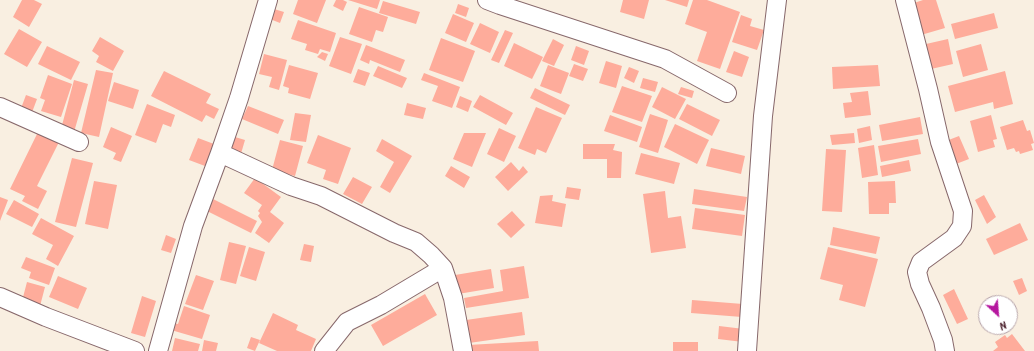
<!DOCTYPE html>
<style>
body{margin:0}
#map{position:relative;width:1034px;height:351px;overflow:hidden;background:#f9efe1;font-family:Kalam,sans-serif}
canvas{display:block}
.north{position:absolute;left:978px;top:295px;width:40px;height:40px;box-sizing:border-box;background:#fff;border:1px solid #b7a5aa;border-radius:50%;rotate:154deg;font-size:11px;font-weight:700;line-height:16px;text-align:center;color:#4a1f2b}
.north::after{content:'';display:block;margin:auto;width:14px;height:18px;background:#b5179e;clip-path:polygon(50% 0,100% 100%,50% 72%,0 100%)}
</style>
<div id="map">
<canvas width="1034" height="351"></canvas>
<div class="north">N</div>
</div>
<script>
const ctx = document.querySelector('canvas').getContext('2d');
ctx.lineJoin = 'round';
function fill(path, color) { ctx.fillStyle = color; ctx.fill(path, 'evenodd'); }
const toPath = rows => new Path2D(rows.map(r => 'M' + r).join(''));
function stroke(path, color, width, dash) { ctx.strokeStyle = color; ctx.lineWidth = width; ctx.lineCap = dash ? 'butt' : 'round'; ctx.setLineDash(dash || []); ctx.stroke(path); }
fill(toPath([
 [22,0,34,0,42,4,29,27,13,17],
 [298,0,326,0,317,23,293,14],
 [336,0,343,0,347,2,343,11,333,6],
 [348,0,380,0,377,9],
 [623,0,649,0,644,19,620,12],
 [665,0,689,0,687,7],
 [693,0,707,0,740,12,720,69,697,61,707,32,685,24],
 [923,0,936,0,945,28,921,35,911,4],
 [383,1,420,12,416,24,379,13],
 [458,4,469,8,466,17,455,13],
 [359,7,388,17,383,32,376,30,372,42,349,34],
 [274,9,284,12,280,23,270,19],
 [994,13,998,28,955,39,951,24],
 [453,14,474,23,466,42,445,33],
 [741,15,752,19,750,26,764,30,757,50,732,42],
 [298,20,336,33,330,52,320,49,318,54,305,50,307,44,291,39],
 [480,23,499,32,490,53,470,44],
 [19,29,42,42,27,67,4,54],
 [505,30,513,33,499,63,491,60],
 [100,37,124,51,113,71,96,62,99,56,92,51],
 [340,37,362,44,351,74,329,66],
 [441,38,475,51,463,82,429,70],
 [553,39,564,45,554,66,542,61],
 [948,39,953,64,931,69,926,44],
 [514,43,543,57,532,79,504,66],
 [981,44,988,70,963,77,956,51],
 [366,45,405,60,400,72,370,60,369,64,360,60],
 [47,46,80,62,71,80,38,64],
 [576,46,589,51,584,65,571,60],
 [734,51,749,57,742,77,726,72],
 [322,52,328,54,325,61,317,57],
 [264,54,287,60,279,90,269,87,272,77,259,74],
 [606,61,622,66,616,88,599,83],
 [574,64,588,69,583,81,569,76],
 [289,65,318,73,310,99,288,93,289,88,283,86],
 [548,65,569,73,561,94,540,86],
 [878,65,880,86,833,89,832,67],
 [378,66,407,78,402,88,373,76],
 [629,67,639,71,634,83,624,78],
 [358,69,370,73,365,86,353,82],
 [96,70,113,73,99,137,81,133],
 [164,71,211,94,206,103,219,109,214,119,206,115,202,122,151,96],
 [1005,71,1013,104,994,109,993,102,955,112,948,86],
 [424,73,460,87,452,108,432,101,438,86,421,80],
 [48,75,72,84,61,117,41,111,45,100,40,98],
 [643,78,658,82,655,92,640,88],
 [74,80,88,84,74,132,61,129],
 [114,82,139,90,133,109,108,101],
 [622,86,652,96,642,122,612,112],
 [662,87,686,99,675,119,652,107],
 [681,87,694,91,692,98,678,94],
 [535,88,570,105,565,115,530,98],
 [868,91,871,115,845,118,843,103,852,102,850,93],
 [26,95,37,99,31,115,20,111],
 [480,95,513,113,506,125,473,107],
 [460,96,472,101,468,112,456,107],
 [407,103,426,108,423,119,404,115],
 [147,104,175,115,171,127,163,124,156,143,135,135],
 [687,104,720,120,712,136,679,119],
 [248,106,284,120,278,134,242,119],
 [536,107,562,118,546,153,537,149,535,155,518,148],
 [295,113,311,115,306,142,290,140],
 [650,114,668,120,658,153,639,147],
 [610,115,642,127,637,142,604,131],
 [991,115,997,139,993,140,995,147,978,152,970,121],
 [920,117,923,134,882,141,879,125],
 [1023,120,1027,131,1030,130,1034,143,1031,144,1033,150,1020,154,1019,151,1016,152,1014,148,1007,150,1000,127],
 [675,124,709,140,697,164,664,147],
 [870,126,872,140,859,143,857,129],
 [111,127,132,136,121,162,113,159,116,153,103,147],
 [499,128,516,136,504,162,487,154],
 [38,132,59,142,37,186,47,191,38,209,22,201,25,196,10,189],
 [464,133,486,133,472,167,453,159],
 [854,133,855,143,832,145,830,135],
 [318,135,351,148,338,184,323,179,326,170,307,163],
 [959,136,969,159,956,164,946,141],
 [235,137,245,140,240,157,229,154],
 [198,138,214,144,205,166,189,160],
 [382,139,412,156,390,193,380,187,394,162,376,151],
 [918,139,921,154,881,162,878,146],
 [280,140,303,146,295,176,272,170],
 [583,144,615,144,613,150,622,152,621,178,607,178,607,159,583,159],
 [874,145,878,175,862,178,858,148],
 [711,148,745,156,741,174,706,166],
 [826,149,846,150,842,212,822,211],
 [641,153,680,163,674,184,635,174],
 [72,158,93,163,76,227,55,222],
 [909,160,911,171,882,177,880,166],
 [511,162,519,171,523,166,528,172,508,191,495,177],
 [451,166,470,177,464,188,445,176],
 [353,177,372,187,362,204,343,194],
 [255,178,281,197,270,212,284,223,269,243,255,233,262,222,258,216,260,213,258,211,262,205,244,193],
 [94,181,117,185,108,229,85,224],
 [895,181,896,203,889,203,889,214,869,214,868,182],
 [567,187,581,189,579,200,565,198],
 [694,189,747,197,744,211,692,204],
 [665,191,668,218,681,216,686,248,651,253,643,194],
 [553,195,552,201,566,204,562,227,535,223,540,196],
 [984,195,996,217,987,224,975,200],
 [0,197,8,200,0,221],
 [213,199,257,221,251,233,207,211],
 [14,200,39,214,32,227,6,214],
 [695,208,745,215,742,236,692,229],
 [512,211,525,225,511,238,497,224],
 [41,218,74,236,58,266,46,259,53,245,32,234],
 [1020,223,1028,240,994,255,986,239],
 [833,227,880,237,876,254,830,245],
 [166,235,176,239,171,253,161,250],
 [229,242,246,246,236,284,220,280],
 [304,244,314,246,311,262,300,260],
 [249,247,265,252,256,281,240,276],
 [828,247,878,259,865,307,839,300,843,285,820,279],
 [26,257,55,268,49,285,29,278,31,272,21,268],
 [524,266,529,298,466,308,464,298,503,291,500,270],
 [491,269,494,288,458,294,455,275],
 [196,275,214,281,203,310,185,304],
 [58,276,87,288,78,309,49,297],
 [1022,278,1027,291,1019,295,1013,281],
 [27,282,45,287,40,306,22,301],
 [954,289,968,319,957,324,943,295],
 [425,294,437,315,383,346,371,325],
 [142,296,156,301,145,337,131,333],
 [692,300,743,304,742,317,691,313],
 [184,306,210,315,202,339,171,330,173,323,178,324],
 [522,312,525,335,469,343,466,320],
 [273,313,298,325,296,330,316,339,311,351,277,351,259,343],
 [719,326,744,329,743,342,718,339],
 [1012,334,1025,351,993,351,998,347,995,342,1005,335,1007,338],
 [251,337,260,340,255,351,247,348],
 [175,338,200,344,198,351,172,351],
 [204,340,218,343,216,351,202,351],
 [538,341,539,351,468,351,468,345],
 [673,342,698,342,698,351,673,351]
]), '#feac9b');
const minor = toPath([
 [487,0,500,5,665,59,727,93],
 [905,0,928,89,940,142,963,211,962,226,954,238,921,262,917,272,920,284,931,308,943,340,945,351],
 [0,107,79,142],
 [220,153,291,186,321,196,394,233,416,242,431,255,443,268,453,298,463,351],
 [0,297,46,317,135,351],
 [158,351,193,226,220,153,239,98,268,0],
 [324,351,347,322,381,305,443,268],
 [747,351,763,116,777,0]
]);
stroke(minor, '#87686b', 20);
stroke(minor, '#fff', 18);
</script>
